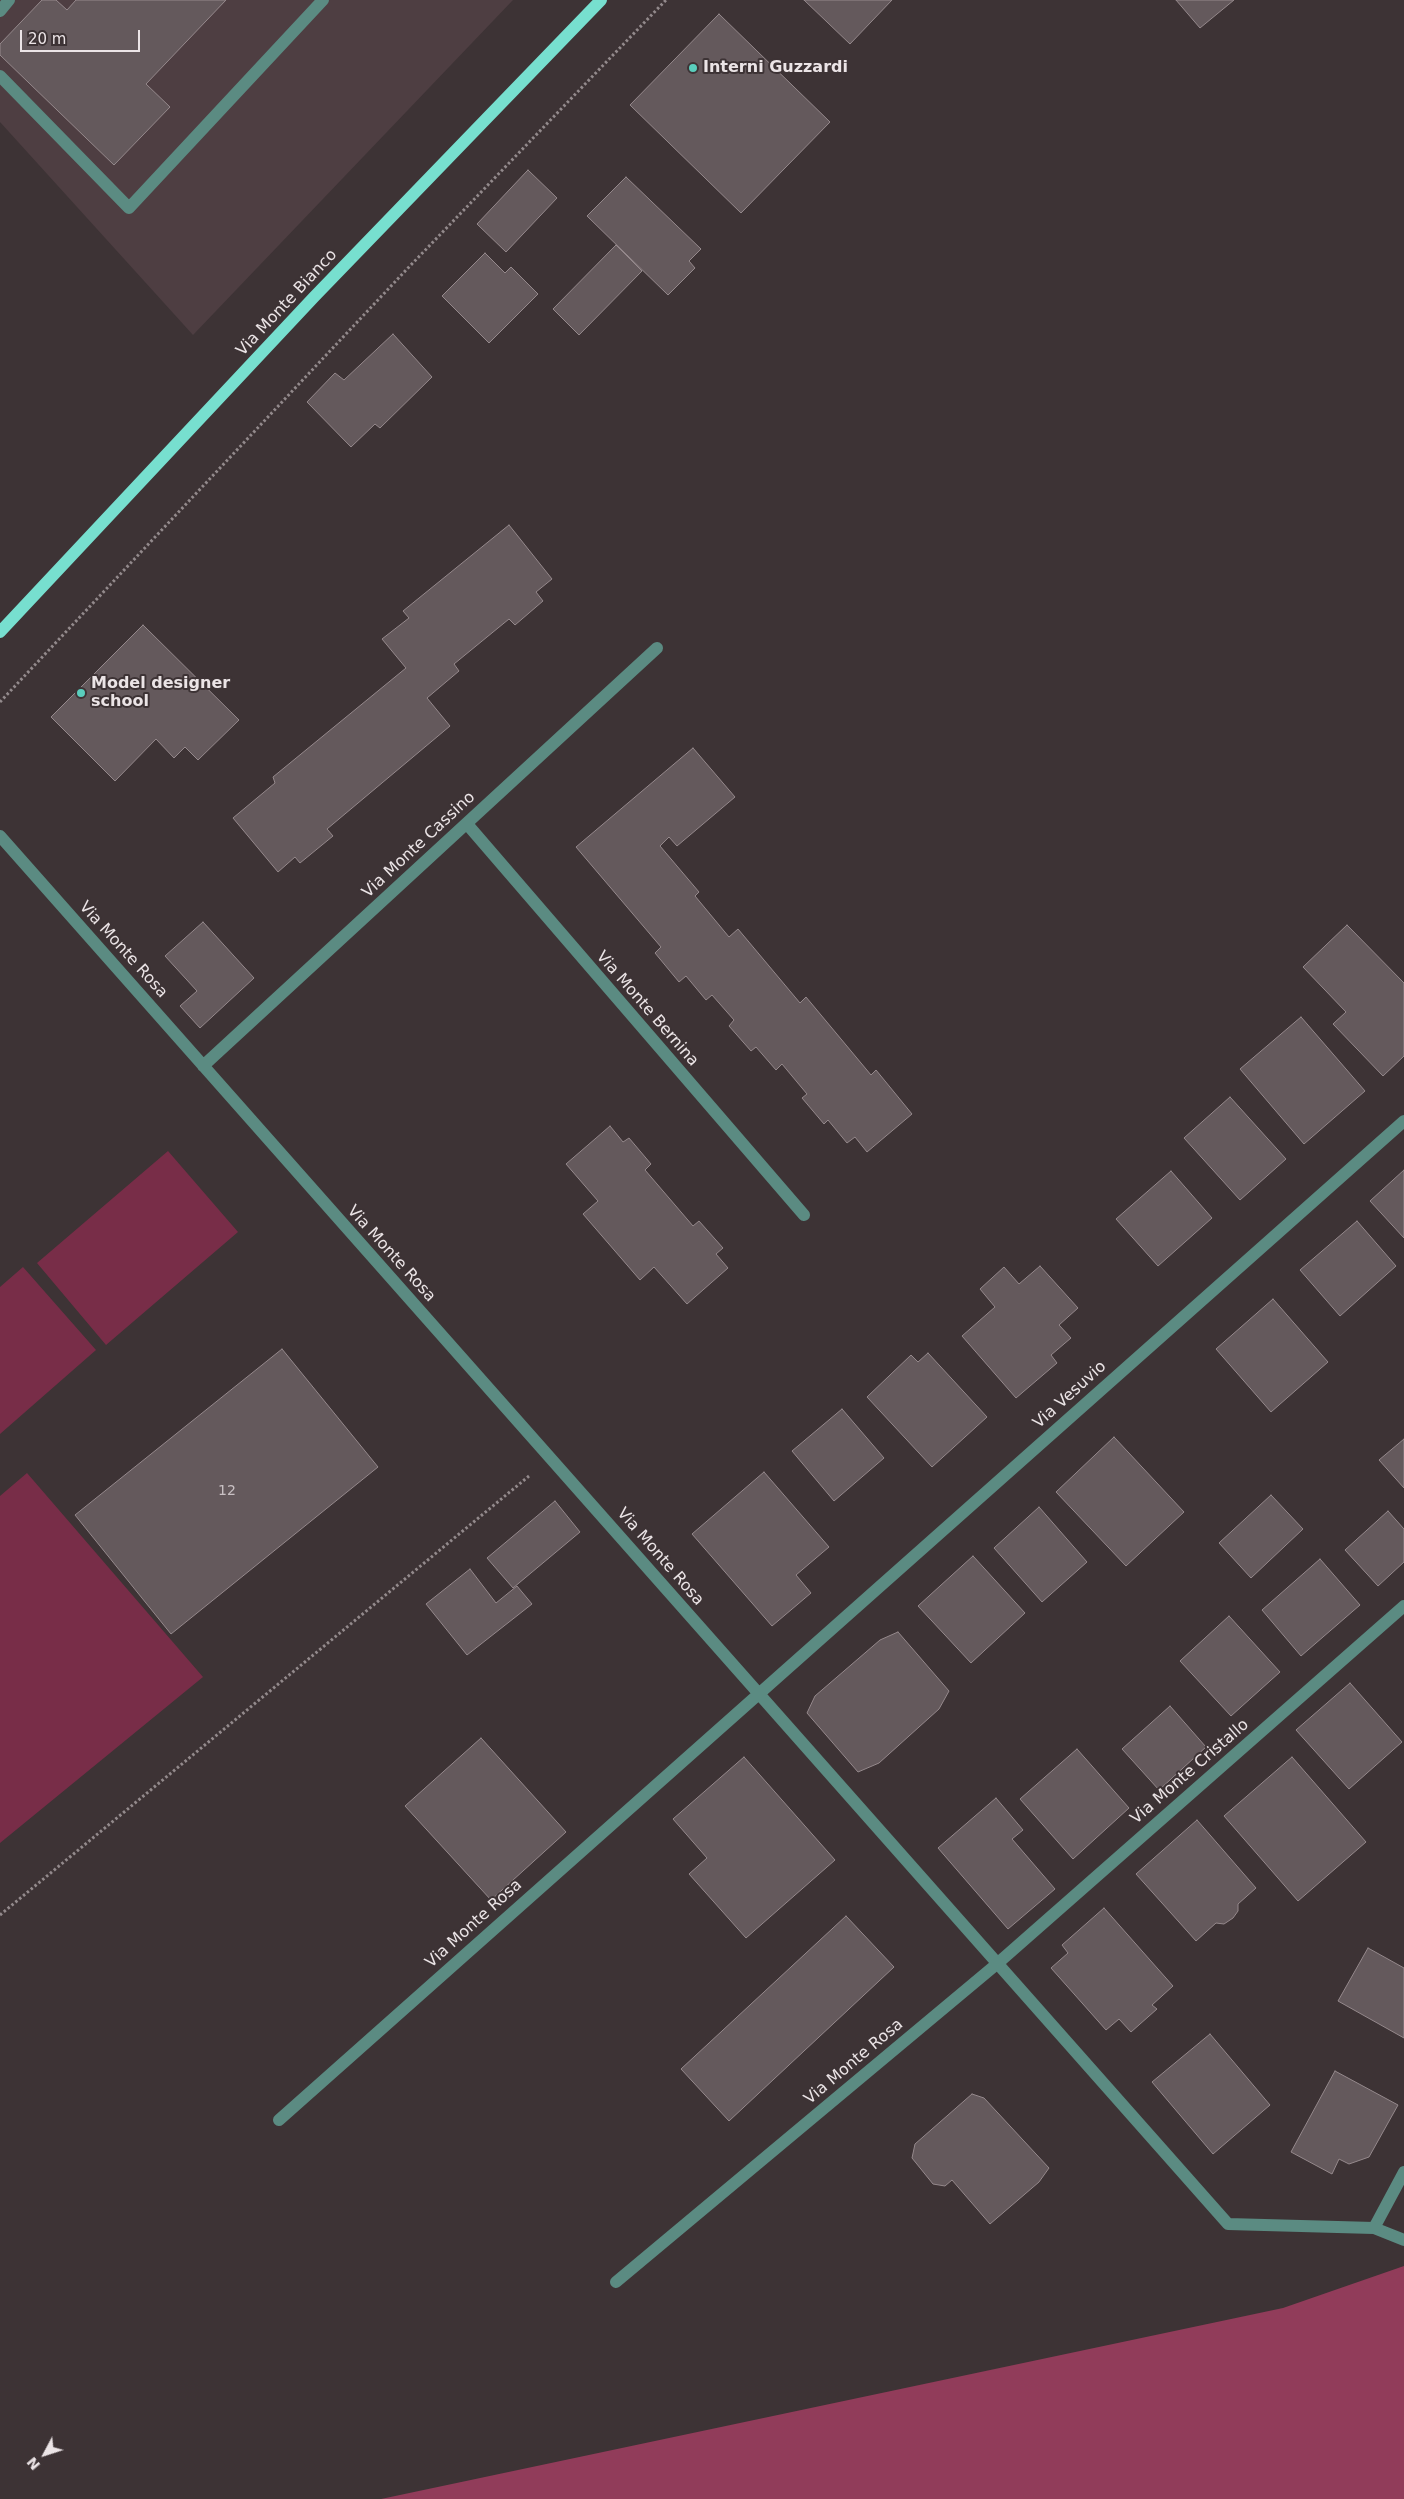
<!DOCTYPE html>
<style>
body{margin:0}
#map{position:relative;width:1404px;height:2499px;overflow:hidden;background:#3d3335;font-family:"DejaVu Sans",sans-serif}
canvas{display:block}
.north{position:absolute;left:20px;top:2429px;width:50px;height:50px;-webkit-text-stroke:4px #3d3335;paint-order:stroke;rotate:230deg;font-size:14px;font-weight:700;line-height:20px;text-align:center;color:#ebe4e6}
.north::after{content:'';display:block;margin:auto;width:18px;height:22px;background:#ebe4e6;clip-path:polygon(50% 0,100% 100%,50% 72%,0 100%)}
.scale{position:absolute;left:20px;top:30px;width:120px;height:22px;box-sizing:border-box;border:2px solid #ebe4e6;border-top:0;padding-left:6px;font-size:15px;line-height:18px;white-space:nowrap;color:#ebe4e6;-webkit-text-stroke:4px #3d3335;paint-order:stroke}
</style>
<div id="map">
<canvas width="1404" height="2499"></canvas>
<div class="north">N</div>
<div class="scale">20 m</div>
</div>
<script>
const ctx = document.querySelector('canvas').getContext('2d');
ctx.lineJoin = 'round';
function fill(path, color) { ctx.fillStyle = color; ctx.fill(path, 'evenodd'); }
const toPath = rows => new Path2D(rows.map(r => 'M' + r).join(''));
function stroke(path, color, width, dash) { ctx.strokeStyle = color; ctx.lineWidth = width; ctx.lineCap = dash ? 'butt' : 'round'; ctx.setLineDash(dash || []); ctx.stroke(path); }
function write(font, color, halo, rows, align = 'center') {
  ctx.font = font + ' "DejaVu Sans",sans-serif'; ctx.lineWidth = 4; ctx.setLineDash([]); ctx.textBaseline = 'middle'; ctx.strokeStyle = halo; ctx.fillStyle = color; for (const [text, x, y, turn = 0] of rows) {
    ctx.save(); ctx.translate(x, y); ctx.rotate((+turn || 0) * Math.PI / 180); ctx.textAlign = isNaN(turn) ? turn : align; if (halo) ctx.strokeText(text, 0, 0); ctx.fillText(text, 0, 0); ctx.restore();
  }
}
fill(toPath([
 [0,0,513,0,193,335,0,122]
]), '#4e3e42');
fill(toPath([
 [168,1151,238,1232,106,1345,37,1263],
 [23,1267,96,1350,0,1434,0,1287],
 [27,1473,203,1677,0,1843,0,1496]
]), '#782d48');
fill(toPath([
 [1404,2266,1404,2499,381,2499,1283,2308]
]), '#913c5a');
const building = toPath([
 [42,0,56,0,67,10,76,0,226,0,146,84,170,107,114,165,0,55,0,44,42,0],
 [804,0,892,0,850,44,804,0],
 [1176,0,1234,0,1200,28,1176,0],
 [719,14,830,122,741,213,630,105,719,14],
 [528,170,557,198,506,252,477,224,528,170],
 [626,177,701,249,689,261,695,268,668,295,587,216,626,177],
 [616,245,642,271,579,335,553,309,616,245],
 [485,253,505,273,511,267,538,294,489,343,442,296,485,253],
 [393,334,432,377,380,428,375,424,351,447,307,402,335,373,344,380,393,334],
 [509,525,552,579,536,592,543,601,515,625,509,619,454,664,459,671,427,698,450,726,327,829,333,836,300,863,295,857,278,872,233,818,275,783,273,777,406,668,382,639,409,618,403,611,509,525],
 [143,625,239,720,198,760,185,747,174,758,156,739,115,781,51,717,143,625],
 [693,748,735,797,677,846,669,837,660,846,699,892,695,896,729,937,738,929,800,1003,806,997,871,1075,876,1070,912,1114,867,1152,855,1137,847,1143,828,1120,824,1124,802,1098,807,1094,782,1064,776,1070,756,1047,751,1051,729,1026,734,1020,712,995,706,1000,686,976,679,982,655,953,661,947,576,847,693,748],
 [203,922,254,978,200,1028,180,1006,197,991,165,956,203,922],
 [1347,925,1404,983,1404,1056,1383,1076,1333,1024,1346,1012,1303,967,1347,925],
 [1301,1017,1365,1091,1304,1144,1240,1069,1301,1017],
 [1230,1097,1286,1159,1240,1200,1184,1138,1230,1097],
 [610,1126,623,1142,629,1138,651,1164,645,1170,693,1226,699,1221,723,1248,716,1254,728,1268,687,1304,654,1267,640,1280,583,1214,598,1201,566,1164,610,1126],
 [1404,1170,1404,1238,1370,1201,1404,1170],
 [1171,1171,1212,1218,1158,1266,1116,1219,1171,1171],
 [1357,1221,1396,1266,1340,1316,1300,1270,1357,1221],
 [1040,1266,1078,1308,1059,1325,1071,1338,1051,1355,1057,1363,1016,1398,962,1336,995,1307,980,1289,1004,1267,1019,1284,1040,1266],
 [1273,1299,1328,1362,1271,1412,1216,1349,1273,1299],
 [282,1349,378,1467,171,1634,75,1515,282,1349],
 [928,1353,987,1417,932,1467,867,1397,911,1355,918,1362,928,1353],
 [842,1409,884,1458,834,1501,792,1451,842,1409],
 [1114,1437,1184,1512,1126,1566,1056,1492,1114,1437],
 [1404,1439,1404,1488,1379,1460,1404,1439],
 [764,1472,829,1547,796,1575,811,1593,772,1626,692,1534,764,1472],
 [1271,1495,1303,1529,1251,1578,1219,1543,1271,1495],
 [555,1501,580,1532,513,1588,487,1558,555,1501],
 [1039,1507,1087,1562,1042,1602,994,1548,1039,1507],
 [1388,1511,1404,1529,1404,1562,1378,1586,1345,1550,1388,1511],
 [973,1556,1025,1613,971,1663,918,1606,973,1556],
 [1320,1559,1360,1605,1301,1656,1262,1610,1320,1559],
 [470,1569,496,1603,517,1586,532,1604,467,1655,426,1604,470,1569],
 [1229,1616,1280,1672,1231,1716,1180,1661,1229,1616],
 [898,1632,949,1691,939,1709,879,1763,858,1772,807,1713,815,1696,880,1640,898,1632],
 [1350,1683,1402,1742,1349,1789,1296,1730,1350,1683],
 [1170,1706,1206,1747,1159,1790,1122,1749,1170,1706],
 [481,1738,566,1832,491,1900,405,1806,481,1738],
 [1077,1749,1129,1808,1073,1859,1020,1799,1077,1749],
 [744,1757,835,1860,746,1938,689,1874,707,1858,673,1819,744,1757],
 [1292,1757,1366,1842,1298,1901,1224,1816,1292,1757],
 [996,1798,1023,1830,1012,1839,1055,1889,1008,1929,938,1848,996,1798],
 [1197,1820,1256,1888,1238,1904,1238,1911,1233,1918,1224,1924,1216,1923,1196,1941,1136,1874,1197,1820],
 [1104,1908,1173,1986,1152,2005,1157,2009,1131,2032,1119,2019,1106,2030,1051,1968,1068,1953,1062,1945,1104,1908],
 [846,1916,894,1967,729,2121,681,2069,846,1916],
 [1368,1948,1404,1968,1404,2038,1338,2001,1368,1948],
 [1210,2034,1270,2105,1213,2154,1152,2082,1210,2034],
 [1335,2071,1398,2105,1369,2157,1349,2164,1339,2159,1332,2174,1291,2152,1335,2071],
 [972,2094,984,2098,1049,2168,1039,2182,990,2224,952,2180,945,2186,933,2184,912,2158,915,2144,972,2094]
]);
fill(building, '#64595c');
stroke(building, '#95898c', 1);
stroke(toPath([
 [0,702,408,268,666,0],
 [0,1915,529,1476]
]), '#938a8c', 3, [2.5, 2.5]);
stroke(toPath([
 [0,11,9,0],
 [0,76,129,208,323,0],
 [467,824,804,1215],
 [0,836,1228,2224,1374,2228,1404,2172],
 [203,1066,657,648],
 [279,2120,1404,1121],
 [1374,2228,1404,2240],
 [616,2282,998,1963,1404,1606]
]), '#5b8b82', 12);
stroke(toPath([
 [0,632,314,297,601,0]
]), '#77dfcf', 12);
for (const [x, y, r, color] of [
 [693,68,5,"#5acebd"],
 [81,693,5,"#5acebd"]
]) { const dot = new Path2D(); dot.arc(x, y, r, 0, 2 * Math.PI); ctx.fillStyle = color; ctx.fill(dot); stroke(dot, '#3d3335', 2); }
write('14px', '#c9c1c4', null, [
 ["12",227,1491]
]);
write('bold 16px', '#ebe4e6', '#3d3335', [
 ["Interni Guzzardi",703,68],
 ["Model designer",91,684],
 ["school",91,702]
], 'left');
write('16px', '#ebe4e6', '#3d3335', [
 ["Via Monte Bianco",287,303,-47],
 ["Via Monte Cassino",419,845,-43],
 ["Via Monte Rosa",123,950,48],
 ["Via Monte Bernina",647,1009,49],
 ["Via Monte Rosa",391,1254,48],
 ["Via Vesuvio",1070,1395,-42],
 ["Via Monte Rosa",660,1557,49],
 ["Via Monte Cristallo",1190,1772,-41],
 ["Via Monte Rosa",474,1924,-42],
 ["Via Monte Rosa",854,2062,-40]
]);
</script>
